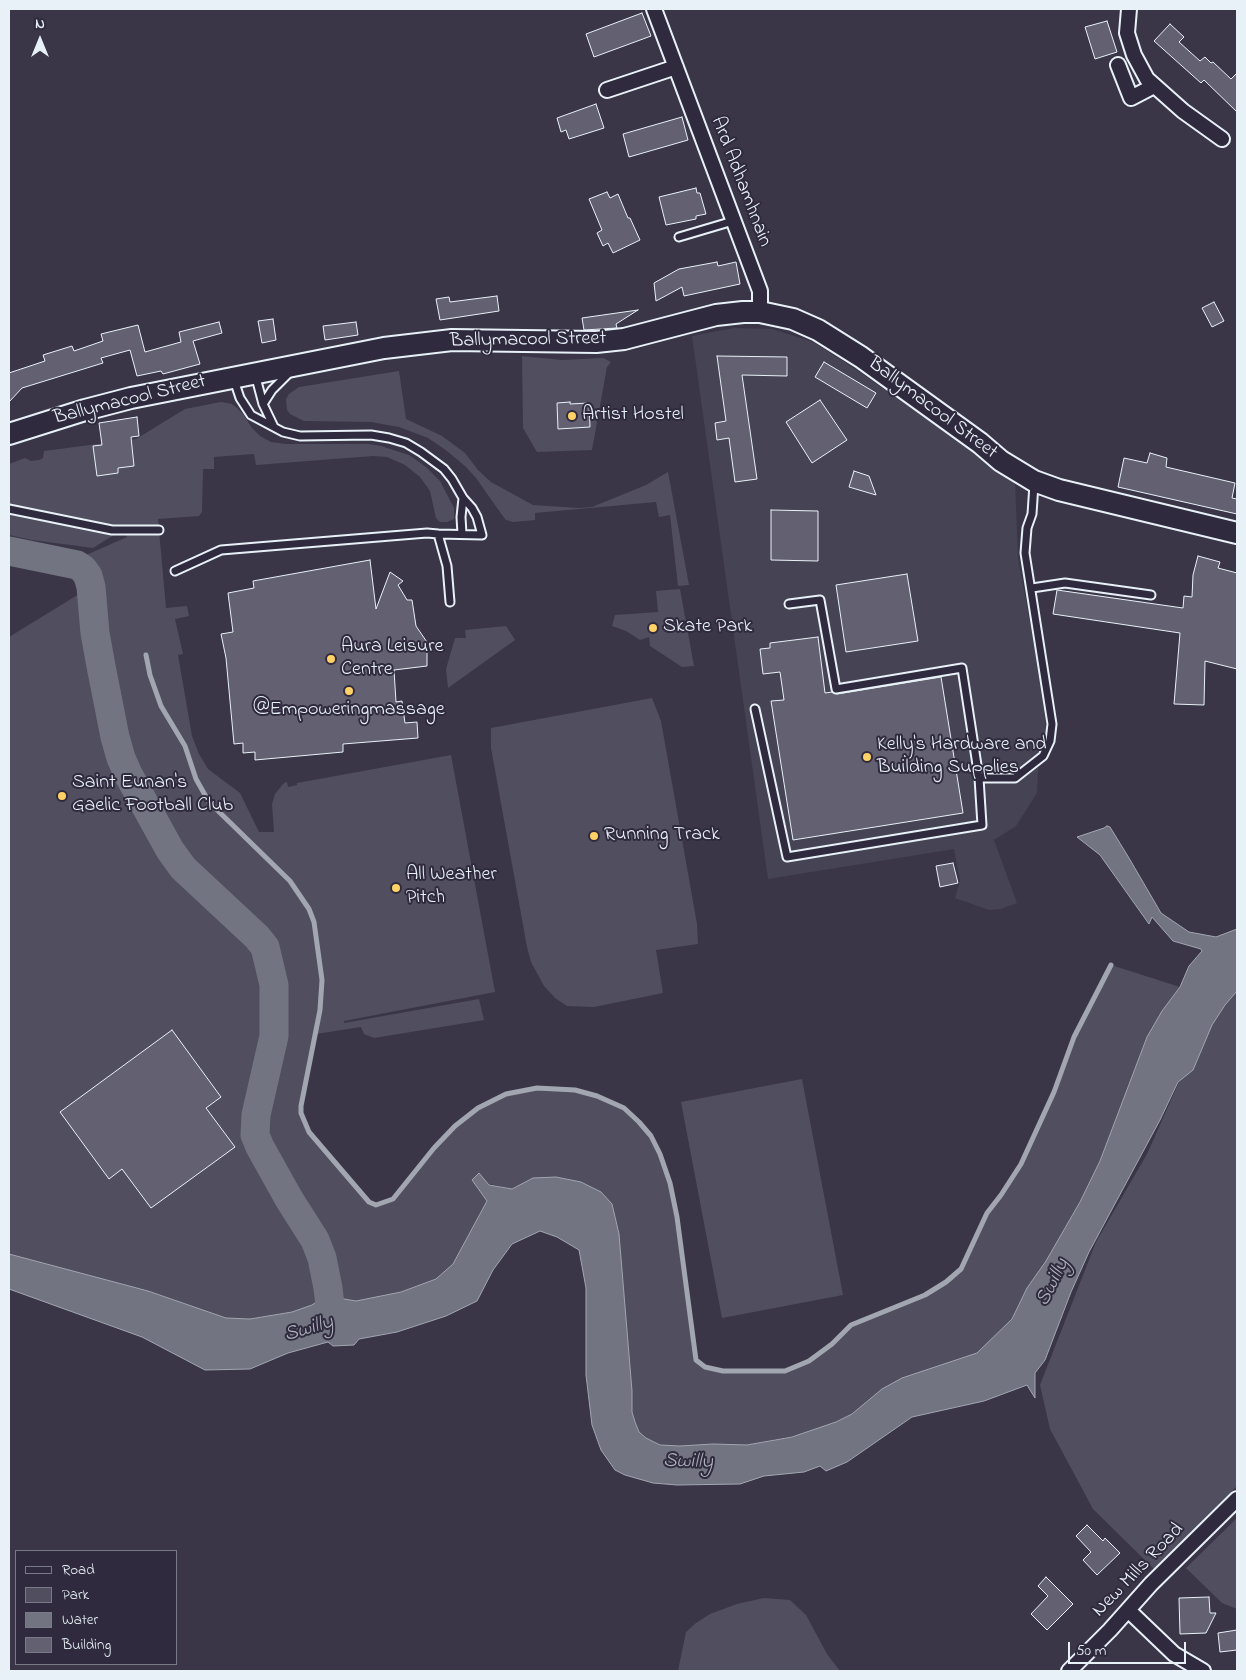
<!DOCTYPE html>
<style>
body{margin:0}
#map{position:relative;width:1246px;height:1680px;overflow:hidden;background:#3a3648;font-family:"Indie Flower",sans-serif}
canvas{display:block}
.frame{position:absolute;inset:0;border:10px solid #e8f1f8;pointer-events:none}
.legend{position:absolute;left:15px;top:1550px;width:162px;height:115px;box-sizing:border-box;background:#2f2a3d;border:1px solid #797a88;margin:0;padding:6px 9px;list-style:none;font-size:15px;color:#e8f1f8}
.legend li{display:flex;align-items:center;gap:10px;height:25px}
.legend b{width:25px;border:1px solid #797a88}
.north{position:absolute;left:15px;top:15px;width:50px;height:50px;-webkit-text-stroke:4px #2f2a3d;paint-order:stroke;rotate:0deg;font-size:14px;font-weight:700;line-height:20px;text-align:center;color:#e8f1f8}
.north::after{content:'';display:block;margin:auto;width:18px;height:22px;background:#e8f1f8;clip-path:polygon(50% 0,100% 100%,50% 72%,0 100%)}
.scale{position:absolute;left:1068px;top:1642px;width:118px;height:22px;box-sizing:border-box;border:2px solid #e8f1f8;border-top:0;padding-left:6px;font-size:15px;line-height:18px;white-space:nowrap;color:#e8f1f8;-webkit-text-stroke:4px #2f2a3d;paint-order:stroke}
</style>
<div id="map">
<canvas width="1246" height="1680"></canvas>
<div class="frame"></div>
<ul class="legend">
<li><b style="height:6px;background:#2f2a3d"></b>Road</li>
<li><b style="height:14px;background:#504e5f"></b>Park</li>
<li><b style="height:14px;background:#737482"></b>Water</li>
<li><b style="height:14px;background:#636171"></b>Building</li>
</ul>
<div class="north">N</div>
<div class="scale">50 m</div>
</div>
<script>
const ctx = document.querySelector('canvas').getContext('2d');
ctx.lineJoin = 'round';
function fill(path, color) { ctx.fillStyle = color; ctx.fill(path, 'evenodd'); }
const toPath = rows => new Path2D(rows.map(r => 'M' + r).join(''));
function stroke(path, color, width, dash) { ctx.strokeStyle = color; ctx.lineWidth = width; ctx.lineCap = dash ? 'butt' : 'round'; ctx.setLineDash(dash || []); ctx.stroke(path); }
function write(font, color, halo, rows, align = 'center') {
  ctx.font = font + ' "Indie Flower",sans-serif'; ctx.lineWidth = 4; ctx.setLineDash([]); ctx.textBaseline = 'middle'; ctx.strokeStyle = halo; ctx.fillStyle = color; for (const [text, x, y, turn = 0] of rows) {
    ctx.save(); ctx.translate(x, y); ctx.rotate((+turn || 0) * Math.PI / 180); ctx.textAlign = isNaN(turn) ? turn : align; if (halo) ctx.strokeText(text, 0, 0); ctx.fillText(text, 0, 0); ctx.restore();
  }
}
fill(toPath([
 [734,328,772,329,813,342,852,367,1015,480,1018,558,1043,693,1046,733,1039,755,1037,793,1016,826,994,840,1017,903,1001,909,989,910,955,898,960,881,954,849,768,879,692,336]
]), '#464354');
fill(toPath([
 [522,356,562,360,603,358,611,362,607,367,592,450,537,452,523,428],
 [399,371,406,419,442,436,465,453,478,470,491,482,533,505,579,508,592,507,646,485,668,472,689,585,678,586,670,515,659,517,656,502,535,513,535,520,513,522,506,520,502,515,476,478,466,467,447,451,428,438,399,427,371,422,304,421,290,414,287,410,286,399,289,394,299,387],
 [221,402,232,404,237,408,243,414,252,428,260,436,271,442,286,444,368,444,381,446,409,455,426,467,440,481,454,508,454,519,447,522,440,522,436,518,430,491,420,477,405,465,387,457,373,456,256,465,254,454,214,457,214,469,203,469,202,512,199,516,158,519,166,608,187,606,189,616,175,619,183,654,178,655,192,736,199,754,208,769,240,793,259,832,274,832,272,804,275,794,284,783,287,782,288,787,297,785,297,783,451,755,495,992,344,1021,344,1023,479,999,484,1020,374,1038,364,1034,361,1027,316,1034,302,1098,301,1113,309,1132,368,1202,376,1205,393,1199,434,1148,455,1126,478,1108,506,1094,537,1088,575,1090,597,1096,624,1108,639,1122,651,1136,660,1154,670,1183,677,1217,696,1360,705,1367,723,1371,785,1371,809,1361,832,1344,851,1325,925,1295,946,1282,961,1269,987,1213,1001,1195,1021,1164,1054,1092,1074,1037,1111,965,1180,987,1162,1011,1147,1037,1100,1161,1080,1202,1046,1261,1027,1288,1012,1319,977,1353,916,1374,867,1402,852,1414,836,1422,809,1433,747,1445,713,1444,680,1446,660,1445,646,1438,639,1432,635,1422,632,1412,632,1391,619,1234,612,1204,533,1178,512,1189,472,1180,487,1201,453,1264,436,1279,401,1292,356,1301,344,1299,328,1289,325,1296,312,1305,292,1312,250,1319,226,1318,148,1291,9,1254,9,637,84,591,86,634,98,707,110,747,120,757,101,666,95,633,91,587,88,576,83,569,86,555,127,537,125,528,93,548,32,540,9,535,9,464,25,458,31,461,39,460,43,458,44,451,136,439,185,409],
 [680,589,694,666,682,667,650,646,649,637,640,640,626,631,612,626,615,615,658,612,656,591],
 [506,626,515,640,448,688,446,669,455,638,466,638,465,630],
 [652,698,661,721,697,924,698,944,656,950,663,993,594,1007,567,1006,555,998,544,986,531,962,527,947,491,748,491,728],
 [1237,984,1237,1486,1154,1569,1093,1509,1050,1429,1040,1385,1096,1242,1147,1154,1196,1044],
 [802,1079,843,1295,722,1318,681,1102],
 [1237,1518,1237,1609,1222,1603,1186,1568],
 [764,1598,790,1600,806,1615,827,1654,840,1671,678,1671,686,1632,696,1623,710,1614,737,1604]
]), '#504e5f');
const water = toPath([
 [1107,826,1110,827,1129,858,1161,913,1189,932,1216,937,1237,929,1237,991,1225,1005,1212,1025,1193,1070,1178,1082,1160,1120,1089,1252,1071,1292,1045,1360,1035,1373,1035,1398,1027,1385,984,1401,912,1417,847,1462,826,1471,820,1466,804,1472,764,1476,740,1484,677,1485,653,1483,625,1475,615,1470,601,1450,592,1425,586,1375,586,1288,579,1250,557,1237,540,1231,512,1244,493,1270,477,1301,446,1316,397,1332,359,1339,354,1345,333,1346,328,1342,288,1353,250,1369,205,1370,142,1337,9,1289,9,1254,148,1291,226,1318,250,1319,292,1312,312,1305,325,1296,328,1288,329,1291,344,1299,356,1301,401,1292,436,1279,453,1264,487,1201,472,1180,479,1173,489,1185,512,1189,533,1178,556,1177,581,1182,601,1192,612,1204,619,1234,632,1391,632,1412,635,1422,639,1432,646,1438,660,1445,680,1446,713,1444,747,1445,792,1437,836,1422,852,1414,882,1389,902,1378,977,1353,1012,1319,1027,1288,1046,1261,1080,1202,1100,1161,1147,1037,1162,1011,1180,987,1189,966,1202,951,1201,949,1173,941,1152,917,1149,924,1100,855,1077,837,1104,828,1107,826]
]);
fill(water, '#737482');
stroke(water, '#a2a6b1', 1);
stroke(toPath([
 [146,655,150,675,161,706,185,746,196,779,209,802,290,881,309,909,314,922,322,980,320,1010,301,1106,301,1113,309,1132,369,1202,376,1205,393,1199,434,1148,455,1126,478,1108,506,1094,537,1088,575,1090,597,1096,624,1108,639,1122,651,1136,660,1154,670,1183,677,1217,696,1360,705,1367,723,1371,785,1371,809,1361,832,1344,851,1325,925,1295,946,1282,961,1269,987,1213,1001,1195,1021,1164,1054,1092,1074,1037,1111,965]
]), '#a2a6b1', 5);
stroke(toPath([
 [9,551,77,565,83,569,88,576,91,587,95,633,101,666,115,737,121,758,128,774,170,850,183,868,257,937,265,947,274,985,274,1036,256,1115,255,1135,260,1147,289,1199,315,1240,322,1258,328,1288,332,1323]
]), '#737482', 29);
const building = toPath([
 [642,13,651,36,594,57,586,34,642,13],
 [1107,21,1117,52,1095,59,1085,27,1107,21],
 [1170,24,1184,37,1179,42,1200,61,1205,57,1211,63,1213,62,1231,79,1237,73,1237,112,1204,80,1201,83,1154,41,1170,24],
 [596,104,604,128,569,139,566,130,561,132,557,118,596,104],
 [682,117,688,140,629,157,623,134,682,117],
 [696,188,697,193,700,193,706,214,696,216,696,219,666,225,659,197,696,188],
 [607,192,610,198,618,194,628,218,630,218,640,240,613,253,608,243,603,246,597,233,602,230,589,199,607,192],
 [717,262,718,266,736,262,740,284,684,296,682,287,656,301,654,283,679,269,717,262],
 [497,296,499,311,440,320,436,299,449,297,450,302,497,296],
 [1214,302,1224,321,1212,327,1202,308,1214,302],
 [638,310,616,324,617,328,584,330,582,318,638,310],
 [273,319,276,340,262,343,258,321,273,319],
 [219,322,222,333,193,341,200,364,163,374,161,371,137,376,130,350,101,358,103,363,22,388,9,402,9,373,45,361,43,355,72,346,74,351,103,341,101,334,138,325,145,352,181,342,179,332,219,322],
 [356,322,358,335,325,340,323,326,356,322],
 [717,356,787,357,787,376,742,375,757,479,735,482,729,438,717,440,715,423,726,421,717,356],
 [824,362,876,393,867,408,815,377,824,362],
 [820,400,847,440,812,463,786,422,820,400],
 [570,402,570,404,589,403,590,427,558,429,557,403,570,402],
 [137,417,139,436,131,437,134,466,118,468,118,473,97,476,93,446,102,445,99,423,137,417],
 [1150,453,1167,458,1166,467,1235,483,1232,498,1237,499,1237,514,1118,487,1124,458,1147,463,1150,453],
 [854,471,869,476,876,495,849,487,854,471],
 [771,510,818,511,818,561,771,560,771,510],
 [1198,556,1220,562,1218,568,1237,573,1237,669,1205,661,1204,705,1174,704,1180,633,1053,614,1057,590,1183,608,1184,596,1192,597,1193,575,1198,556],
 [370,560,376,609,390,572,403,581,398,585,407,600,412,600,416,626,433,651,427,652,427,666,394,670,396,702,402,701,405,723,417,722,418,738,343,744,343,752,255,760,255,752,243,753,243,743,234,744,226,658,221,634,233,632,228,593,254,588,253,581,370,560],
 [907,574,918,641,846,652,836,585,907,574],
 [818,637,825,693,832,692,837,694,941,677,963,813,793,840,771,701,784,700,780,672,763,674,760,649,770,648,770,643,818,637],
 [953,863,958,883,940,887,936,866,953,863],
 [172,1030,221,1097,206,1108,235,1147,151,1208,122,1169,109,1179,60,1112,172,1030],
 [1087,1525,1103,1541,1105,1538,1120,1553,1097,1575,1083,1560,1091,1552,1076,1536,1087,1525],
 [1046,1577,1073,1604,1047,1630,1031,1614,1048,1596,1038,1586,1046,1577],
 [1209,1597,1210,1613,1216,1613,1206,1633,1180,1634,1179,1598,1209,1597],
 [1237,1630,1237,1650,1220,1652,1218,1633,1237,1630]
]);
fill(building, '#636171');
stroke(building, '#e8f1f8', 1);
const service = toPath([
 [679,237,733,221],
 [255,374,263,404,274,427],
 [234,380,240,398,251,415,283,432,300,436,371,435,389,438,406,443,421,452,444,469,452,479,463,498,472,508,477,517,482,535,438,534,447,566,450,602],
 [263,404,272,390,291,371],
 [9,509,112,530,159,530],
 [462,534,461,517,463,498],
 [175,571,221,550,427,533,438,534],
 [1032,588,1065,583,1151,595],
 [789,604,820,600,836,689,962,668,979,778,1015,778,1043,756,1050,741,1052,724,1025,553,1027,528,1032,514,1034,484],
 [755,709,787,857,982,825,979,778]
]);
const minor = toPath([
 [654,9,760,291,760,312],
 [1129,9,1127,33,1134,55,1147,79,1183,111,1222,139],
 [1118,65,1131,98,1154,86],
 [607,90,676,67],
 [1128,1610,1174,1654,1203,1671],
 [1069,1671,1110,1630,1151,1584,1237,1499]
]);
const secondary = toPath([
 [9,434,85,410,131,398,384,348,452,340,596,342,624,339,716,315,743,312,760,312,793,319,818,330,861,357,980,443,1001,461,1034,481,1059,490,1237,533]
]);
stroke(service, '#e8f1f8', 11);
stroke(minor, '#e8f1f8', 18);
stroke(secondary, '#e8f1f8', 24);
stroke(service, '#2f2a3d', 7);
stroke(minor, '#2f2a3d', 14);
stroke(secondary, '#2f2a3d', 20);
for (const [x, y, r, color] of [
 [572,416,5,"#ffd166"],
 [653,628,5,"#ffd166"],
 [331,659,5,"#ffd166"],
 [349,691,5,"#ffd166"],
 [867,757,5,"#ffd166"],
 [62,796,5,"#ffd166"],
 [594,836,5,"#ffd166"],
 [396,888,5,"#ffd166"]
]) { const dot = new Path2D(); dot.arc(x, y, r, 0, 2 * Math.PI); ctx.fillStyle = color; ctx.fill(dot); stroke(dot, '#2f2a3d', 2); }
write('20px', '#e8f1f8', '#2f2a3d', [
 ["Ard Adhamhnain",740,182,69],
 ["Ballymacool Street",528,341,-1],
 ["Ballymacool Street",130,401,-14],
 ["Ballymacool Street",932,409,37],
 ["New Mills Road",1139,1571,-46]
]);
write('20px', '#e8f1f8', '#2f2a3d', [
 ["Artist Hostel",582,416],
 ["Skate Park",663,628],
 ["Aura Leisure",341,648],
 ["Centre",341,671],
 ["@Empoweringmassage",349,711,"center"],
 ["Kelly's Hardware and",877,746],
 ["Building Supplies",877,769],
 ["Saint Eunan's",72,784],
 ["Gaelic Football Club",72,807],
 ["Running Track",604,836],
 ["All Weather",406,876],
 ["Pitch",406,899]
], 'left');
write('italic 21px', '#aeb2bd', '#2f2a3d', [
 ["Swilly",1054,1283,-63],
 ["Swilly",309,1330,-16],
 ["Swilly",688,1463,2]
]);
</script>
